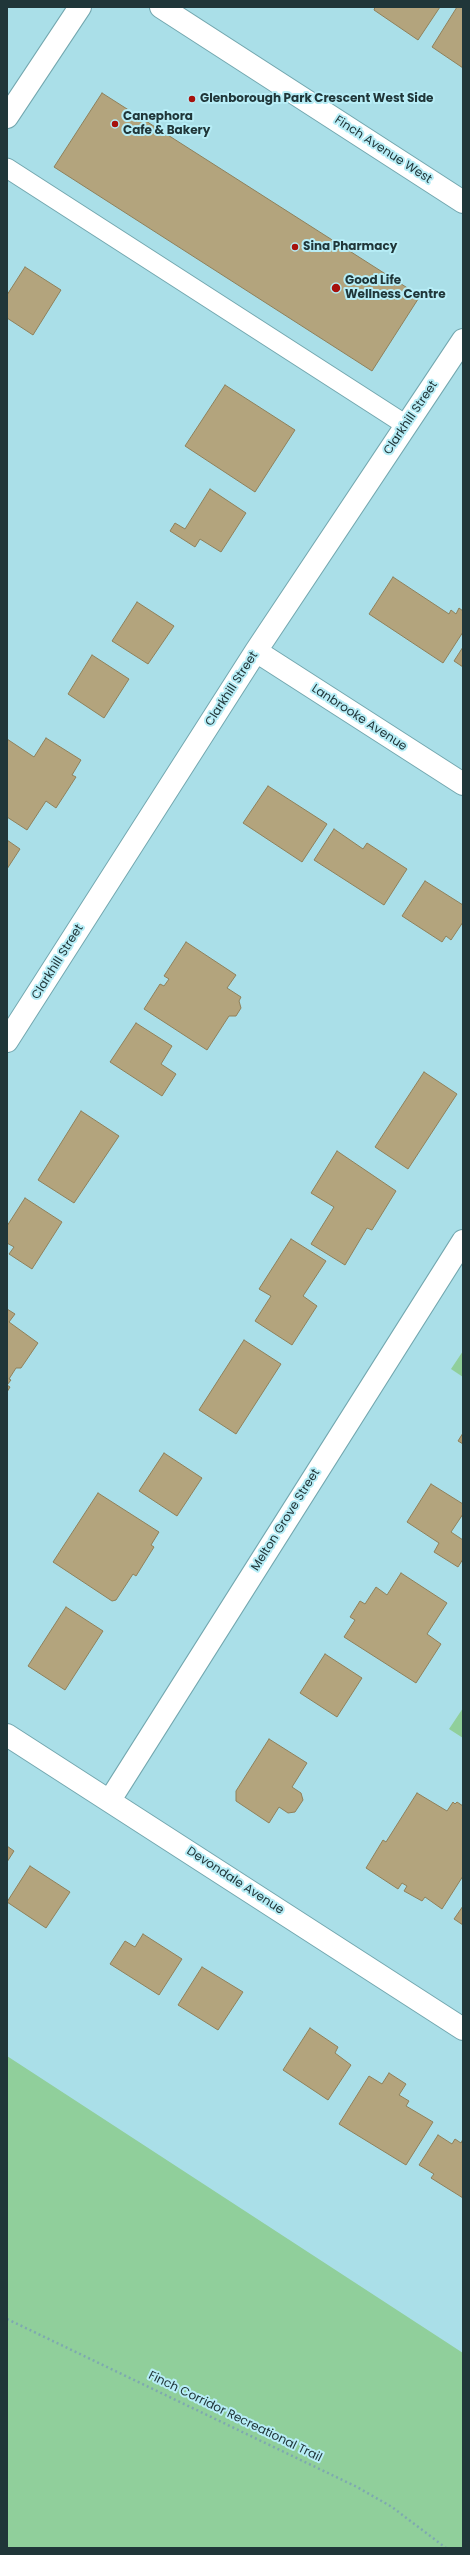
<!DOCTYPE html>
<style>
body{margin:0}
#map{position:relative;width:470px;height:2555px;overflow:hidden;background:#aadfe8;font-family:Poppins,sans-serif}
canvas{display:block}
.frame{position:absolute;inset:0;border:8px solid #203639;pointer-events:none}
</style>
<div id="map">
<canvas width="470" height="2555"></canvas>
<div class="frame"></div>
</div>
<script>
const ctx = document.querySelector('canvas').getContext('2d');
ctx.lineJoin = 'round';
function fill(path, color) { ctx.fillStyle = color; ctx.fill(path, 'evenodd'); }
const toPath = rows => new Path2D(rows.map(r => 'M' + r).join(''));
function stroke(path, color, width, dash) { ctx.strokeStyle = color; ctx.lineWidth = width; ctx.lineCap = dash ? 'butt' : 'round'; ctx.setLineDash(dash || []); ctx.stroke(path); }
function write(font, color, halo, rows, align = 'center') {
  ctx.font = font + ' Poppins,sans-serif'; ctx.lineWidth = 4; ctx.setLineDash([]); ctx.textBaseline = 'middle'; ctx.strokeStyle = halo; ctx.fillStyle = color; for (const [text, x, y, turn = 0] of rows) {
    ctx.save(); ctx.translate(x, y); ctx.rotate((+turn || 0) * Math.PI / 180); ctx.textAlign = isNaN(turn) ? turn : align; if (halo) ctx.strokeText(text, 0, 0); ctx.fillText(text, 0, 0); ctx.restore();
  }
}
fill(toPath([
 [463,1351,463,1377,451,1369],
 [463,1708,463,1738,449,1729],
 [7,2056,463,2353,463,2548,7,2548]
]), '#90cf9b');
const building = toPath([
 [375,7,440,7,418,40,374,10,375,7],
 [457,7,463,7,463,68,432,47,457,7],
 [102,93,420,296,372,371,54,167,102,93],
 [25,267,61,290,33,335,7,318,7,295,25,267],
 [225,385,295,430,255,492,185,446,225,385],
 [210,489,246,513,221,552,200,539,195,547,170,531,175,523,185,529,210,489],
 [393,577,449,614,451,610,456,614,459,608,463,611,463,632,443,663,369,614,393,577],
 [137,602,174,626,148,664,112,641,137,602],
 [463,647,463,667,454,661,463,647],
 [92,655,129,679,104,718,68,694,92,655],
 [46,738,81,760,72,775,76,777,56,808,46,801,27,830,7,817,7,739,34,757,46,738],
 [268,786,327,824,302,862,243,823,268,786],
 [334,829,363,849,367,843,407,869,384,905,314,860,334,829],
 [7,840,20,849,7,869,7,840],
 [425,881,463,905,463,922,451,940,446,936,442,942,402,916,425,881],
 [186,942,236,975,227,988,241,997,239,1001,241,1008,236,1016,229,1016,207,1050,144,1009,160,984,164,986,169,979,164,976,186,942],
 [136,1023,172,1046,161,1064,176,1074,162,1096,110,1062,136,1023],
 [424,1072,457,1094,408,1169,375,1147,424,1072],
 [81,1111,119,1136,74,1203,38,1180,81,1111],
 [337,1151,396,1191,372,1230,367,1228,345,1265,311,1244,334,1207,311,1193,337,1151],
 [25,1198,62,1222,32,1269,9,1254,14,1247,7,1243,7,1226,25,1198],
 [291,1239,326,1261,303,1296,317,1306,292,1345,255,1321,271,1296,259,1289,291,1239],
 [7,1309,15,1314,9,1322,38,1343,21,1368,16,1368,9,1379,11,1380,7,1385,10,1387,7,1392,7,1309],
 [244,1340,281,1364,236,1434,199,1410,244,1340],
 [463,1433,463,1444,458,1441,463,1433],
 [164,1453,202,1478,177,1516,139,1491,164,1453],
 [431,1484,463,1504,463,1514,451,1532,463,1540,463,1559,458,1567,434,1552,439,1543,407,1522,431,1484],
 [98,1493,159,1532,151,1545,154,1547,136,1576,133,1574,116,1600,112,1601,53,1562,98,1493],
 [401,1573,447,1603,427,1634,441,1644,416,1683,344,1637,355,1620,350,1617,360,1601,365,1604,376,1587,387,1595,401,1573],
 [66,1607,103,1631,65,1690,28,1666,66,1607],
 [325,1654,362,1678,337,1717,300,1693,325,1654],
 [269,1739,307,1763,292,1787,301,1793,303,1800,295,1812,288,1813,279,1807,269,1823,236,1801,236,1791,269,1739],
 [417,1793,447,1811,453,1802,455,1804,457,1802,463,1806,463,1876,442,1909,425,1897,422,1901,404,1891,407,1886,402,1883,398,1889,366,1868,383,1840,386,1842,417,1793],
 [7,1846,14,1851,7,1862,7,1846],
 [30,1866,70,1892,46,1928,7,1902,30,1866],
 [463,1906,463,1925,454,1919,463,1906],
 [143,1934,182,1959,159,1995,110,1964,125,1941,135,1947,143,1934],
 [202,1967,243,1992,218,2030,178,2005,202,1967],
 [310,2028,338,2047,335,2053,351,2065,328,2100,283,2070,310,2028],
 [389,2073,406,2084,399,2095,409,2101,406,2106,433,2122,406,2165,339,2124,369,2076,382,2084,389,2073],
 [438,2135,452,2144,455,2139,461,2143,463,2139,463,2198,431,2178,434,2174,419,2165,438,2135]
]);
fill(building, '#b3a47d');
stroke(building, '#8f805a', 1);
const service = toPath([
 [7,168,406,425]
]);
const minor = toPath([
 [7,117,80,7],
 [256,651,463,784],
 [7,1041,256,651,463,340],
 [7,1735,463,2029],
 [110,1800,463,1241]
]);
const secondary = toPath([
 [161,7,463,202]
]);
stroke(service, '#73a7af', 21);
stroke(minor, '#73a7af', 24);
stroke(secondary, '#73a7af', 24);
stroke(toPath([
 [7,2319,357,2487,392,2507,446,2548]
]), '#7ea9b0', 2.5, [2, 3]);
stroke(service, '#fff', 19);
stroke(minor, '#fff', 22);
stroke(secondary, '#fff', 22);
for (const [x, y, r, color] of [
 [192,99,4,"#a6110c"],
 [115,124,4,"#a6110c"],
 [295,247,4,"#a6110c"],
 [336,288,5,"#a6110c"]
]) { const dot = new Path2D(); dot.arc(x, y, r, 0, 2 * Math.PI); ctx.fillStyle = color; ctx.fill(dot); stroke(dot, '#b7edf6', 1.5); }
write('bold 12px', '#203639', '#b7edf6', [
 ["Glenborough Park Crescent West Side",200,99],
 ["Canephora",123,117],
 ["Cafe & Bakery",123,131],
 ["Sina Pharmacy",303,247],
 ["Good Life",345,281],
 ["Wellness Centre",345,295]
], 'left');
write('12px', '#203639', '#b7edf6', [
 ["Finch Avenue West",383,150,33],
 ["Clarkhill Street",411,418,-56],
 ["Clarkhill Street",232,689,-57],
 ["Lanbrooke Avenue",359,718,33],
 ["Clarkhill Street",58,962,-58],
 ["Melton Grove Street",286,1520,-58],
 ["Devondale Avenue",235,1881,33],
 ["Finch Corridor Recreational Trail",235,2417,26]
]);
</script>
